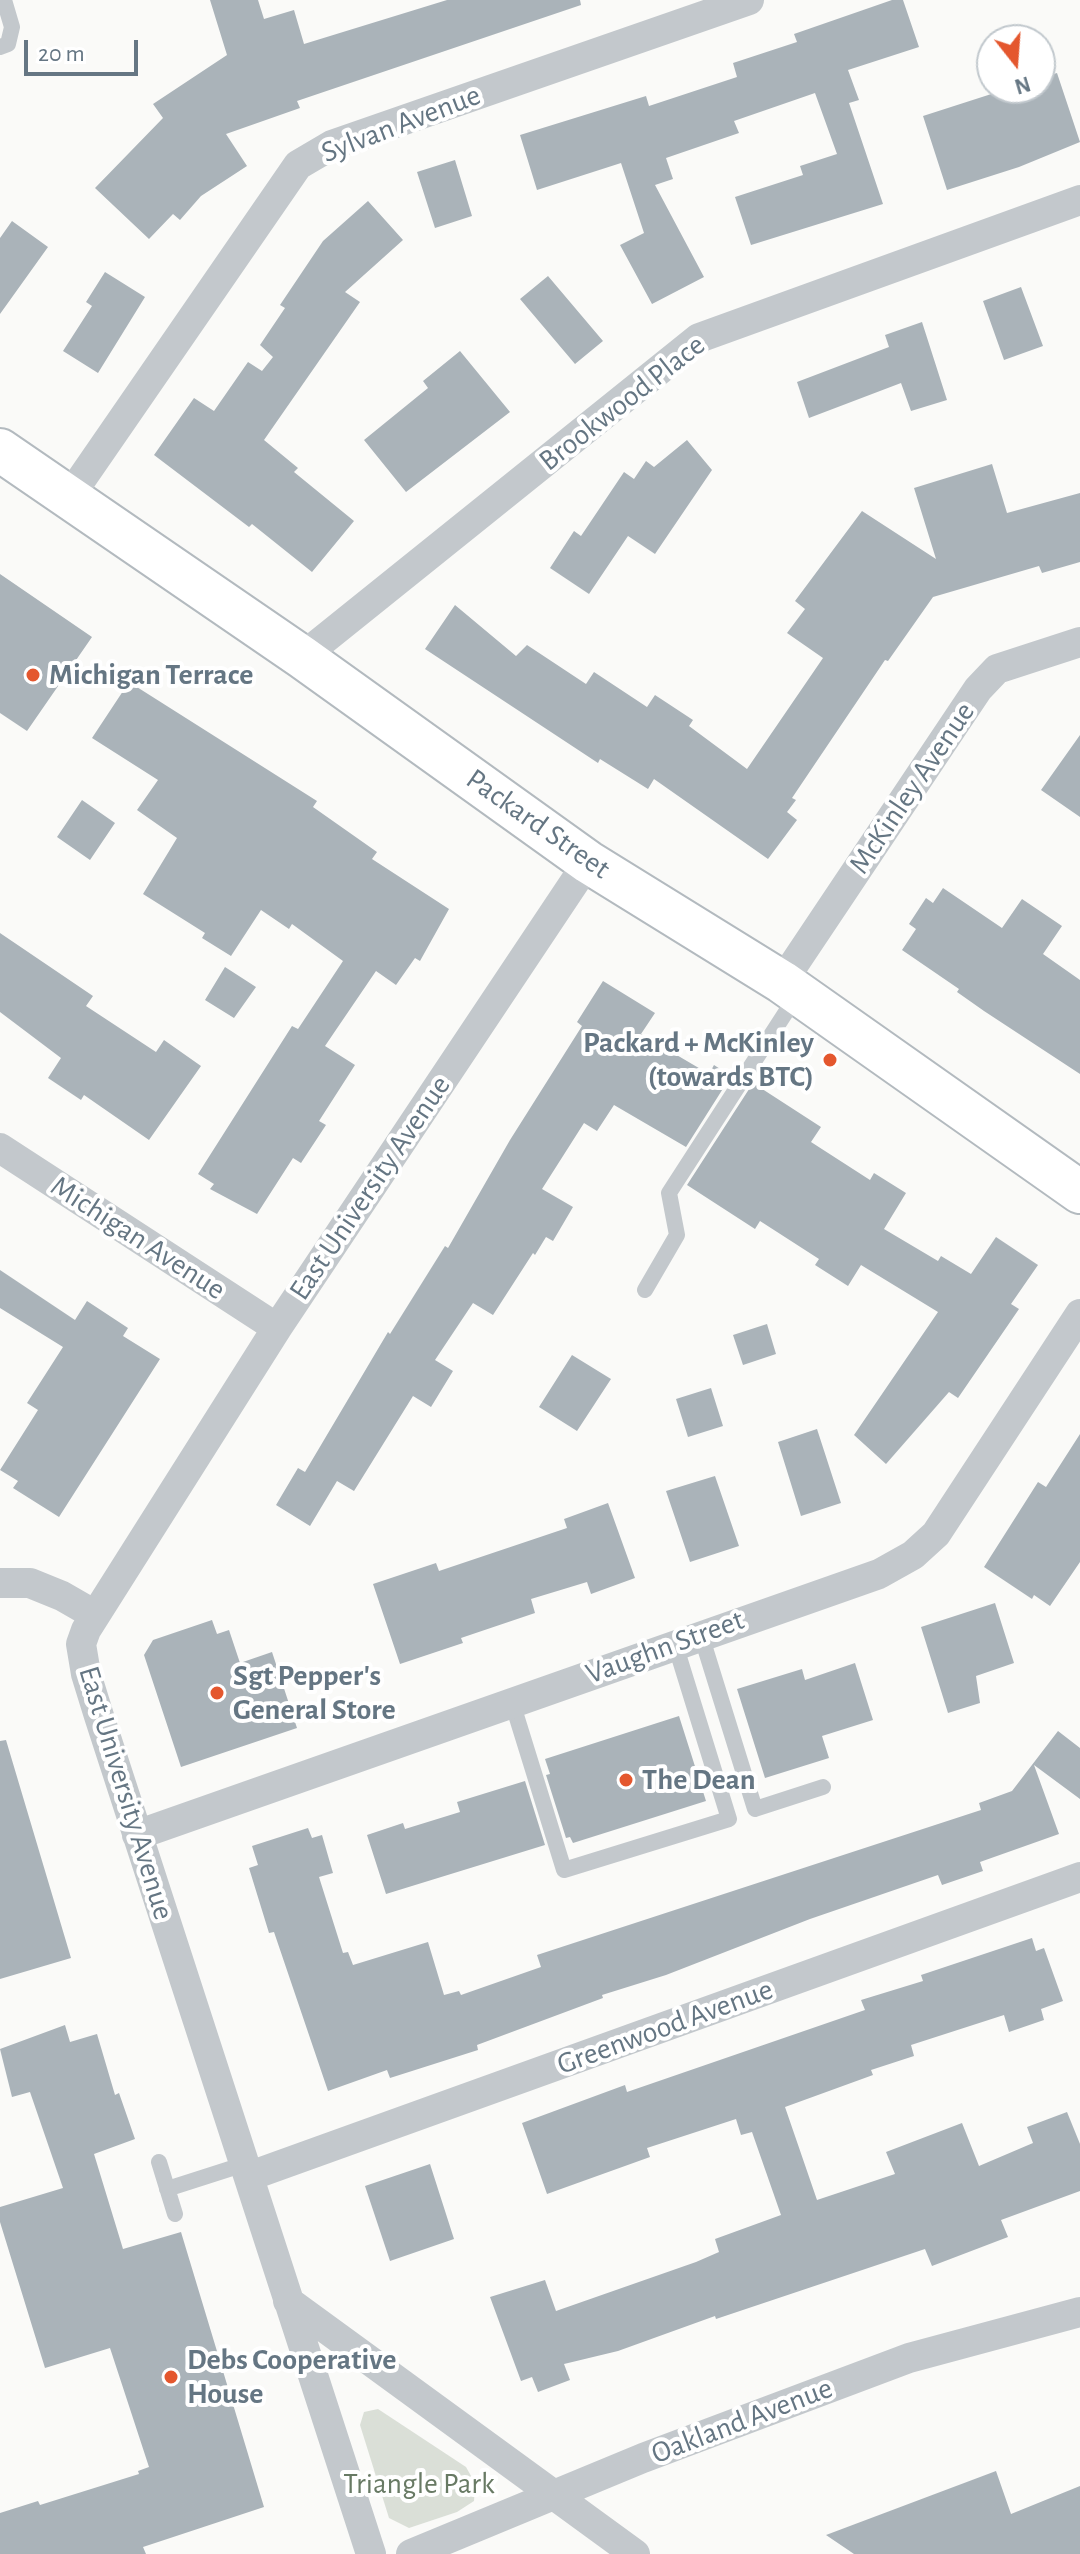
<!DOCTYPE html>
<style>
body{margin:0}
#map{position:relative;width:1080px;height:2554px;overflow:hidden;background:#fafaf8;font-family:"Alegreya Sans",sans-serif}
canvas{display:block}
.north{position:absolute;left:976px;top:24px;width:80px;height:80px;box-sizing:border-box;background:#fff;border:2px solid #c1c8cd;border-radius:50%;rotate:163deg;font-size:22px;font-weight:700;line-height:32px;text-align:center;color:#657683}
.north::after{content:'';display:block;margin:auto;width:28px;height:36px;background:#e4572e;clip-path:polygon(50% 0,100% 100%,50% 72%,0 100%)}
.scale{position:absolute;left:24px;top:40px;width:114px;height:36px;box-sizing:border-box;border:4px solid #657683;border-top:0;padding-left:10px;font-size:24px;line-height:28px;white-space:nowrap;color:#657683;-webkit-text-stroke:6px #fff;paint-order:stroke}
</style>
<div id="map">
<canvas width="1080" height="2554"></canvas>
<div class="north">N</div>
<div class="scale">20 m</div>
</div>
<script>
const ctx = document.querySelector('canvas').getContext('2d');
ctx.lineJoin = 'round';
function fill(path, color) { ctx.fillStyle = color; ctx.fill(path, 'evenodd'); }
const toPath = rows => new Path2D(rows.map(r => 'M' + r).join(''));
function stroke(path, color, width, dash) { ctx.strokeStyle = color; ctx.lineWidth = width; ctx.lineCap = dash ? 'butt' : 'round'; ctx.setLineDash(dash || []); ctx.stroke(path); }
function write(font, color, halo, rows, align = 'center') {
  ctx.font = font + ' "Alegreya Sans",sans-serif'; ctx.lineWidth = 8; ctx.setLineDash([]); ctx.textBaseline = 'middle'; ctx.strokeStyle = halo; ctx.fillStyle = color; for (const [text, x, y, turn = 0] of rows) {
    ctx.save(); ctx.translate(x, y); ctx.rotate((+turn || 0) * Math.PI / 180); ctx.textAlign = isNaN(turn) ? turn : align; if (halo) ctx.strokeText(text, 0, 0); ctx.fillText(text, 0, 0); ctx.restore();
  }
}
fill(toPath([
 [378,2409,466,2467,475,2483,474,2501,457,2512,409,2528,389,2518,360,2425,364,2412]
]), '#dadfd7');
fill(toPath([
 [210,0,258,0,264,19,294,10,304,44,447,0,580,0,581,5,297,101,300,108,226,134,247,166,201,196,180,220,173,214,149,239,95,188,163,118,153,104,227,55],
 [892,0,903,0,919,47,848,70,859,100,849,103,883,204,751,245,735,197,803,175,800,166,837,154,815,93,734,121,739,133,666,158,673,179,655,185,704,277,652,304,620,245,644,233,621,163,537,190,520,135,646,96,649,106,737,77,733,63,797,42,794,34],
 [1057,73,1080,142,1019,167,947,190,923,116,1010,88,1040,88,1040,78],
 [455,160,472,216,435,228,417,172],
 [368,201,403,240,345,292,360,302,264,440,298,468,294,472,354,521,312,572,252,524,249,527,154,455,194,398,214,411,248,362,262,371,273,357,260,345,285,308,280,305,323,241],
 [12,221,48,247,0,314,0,238],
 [105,272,145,297,98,373,63,351,92,306,86,302],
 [548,276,603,341,575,364,520,299],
 [1021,287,1043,346,1004,360,983,301],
 [922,322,947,400,911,411,901,383,809,418,797,382,889,347,885,335],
 [460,351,510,412,406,492,364,440,428,388,423,381],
 [687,440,712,470,655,554,628,536,589,594,550,568,574,531,581,536,624,472,634,479,646,461,654,467],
 [992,464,1007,513,1080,493,1080,562,1042,573,1039,566,933,597,888,661,885,660,792,798,796,800,787,812,797,820,768,859,654,779,648,789,600,759,598,763,425,649,455,605,516,656,527,645,586,684,594,672,647,707,655,695,693,720,689,726,747,769,823,658,787,633,805,609,795,601,862,511,936,559,914,488],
 [0,574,92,637,27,731,0,713],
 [129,682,317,801,313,807,377,852,372,859,449,909,420,961,415,958,396,985,376,971,325,1046,355,1065,319,1121,326,1125,301,1163,293,1158,257,1214,210,1189,214,1184,198,1174,292,1026,298,1029,343,961,292,924,289,929,261,910,231,956,202,938,205,933,143,894,177,838,137,810,158,780,92,738],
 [1080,735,1080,817,1041,790],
 [82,800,115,823,90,860,57,837],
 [943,888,1002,928,1022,899,1062,926,1043,954,1080,980,1080,1074,984,1011,957,992,959,989,902,950,916,929,909,924,926,898,933,903],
 [0,933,93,996,86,1006,156,1052,164,1040,201,1066,149,1140,84,1095,81,1100,48,1078,61,1058,0,1012],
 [225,967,256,987,234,1018,205,1000],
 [603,981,655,1013,641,1034,709,1074,714,1065,731,1076,686,1147,614,1105,597,1131,584,1123,542,1189,573,1207,553,1241,546,1237,535,1255,533,1253,493,1315,473,1303,435,1360,453,1371,431,1407,413,1396,354,1491,337,1481,310,1526,276,1505,298,1468,305,1472,388,1332,390,1334,445,1246,448,1248,510,1140,582,1026,577,1022],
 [753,1083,821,1127,811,1142,870,1180,874,1173,906,1193,884,1229,938,1261,941,1256,971,1274,996,1237,1038,1265,1011,1304,1019,1309,958,1398,949,1392,886,1464,854,1435,938,1312,861,1265,848,1286,815,1265,819,1259,760,1221,755,1229,687,1185],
 [0,1270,75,1320,87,1301,128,1328,123,1336,160,1359,59,1517,13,1488,18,1481,0,1470,38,1410,27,1403,63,1347,0,1308],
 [767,1324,776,1354,743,1365,733,1335],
 [572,1355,611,1379,577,1431,539,1407],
 [711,1388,723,1426,688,1437,676,1399],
 [817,1429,841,1503,801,1516,778,1442],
 [1080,1434,1080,1562,1050,1606,1034,1595,1032,1599,984,1567,1038,1482,1046,1487],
 [715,1476,739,1546,690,1562,666,1491],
 [608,1503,635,1578,591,1594,587,1582,531,1599,535,1613,461,1638,463,1643,400,1664,373,1584,436,1563,439,1571,567,1528,564,1519],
 [995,1603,1014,1663,976,1676,980,1703,948,1713,921,1627],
 [212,1620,217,1634,229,1630,240,1663,272,1652,297,1728,181,1767,144,1655,153,1640],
 [855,1663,873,1720,822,1736,829,1758,765,1778,737,1689,802,1669,805,1680],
 [679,1716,706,1801,573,1843,570,1837,566,1838,546,1775,550,1774,545,1759],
 [1058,1731,1080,1748,1080,1799,1034,1765,1059,1834,980,1862,983,1871,942,1885,938,1875,810,1919,666,1975,602,1995,603,1998,477,2045,478,2050,390,2078,387,2070,328,2091,274,1932,269,1933,249,1868,258,1865,252,1846,308,1828,312,1838,322,1835,333,1873,319,1877,343,1953,348,1952,353,1965,428,1942,444,1995,459,1991,461,1995,541,1967,537,1955,981,1810,979,1803,1012,1791],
 [6,1740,71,1958,0,1979,0,1741],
 [525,1781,545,1845,386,1894,367,1835,403,1823,405,1829,460,1812,457,1802],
 [1032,1938,1036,1951,1044,1948,1063,2001,1041,2009,1044,2020,1009,2032,1004,2015,911,2045,914,2056,871,2070,873,2075,785,2107,817,2200,895,2174,886,2152,962,2123,979,2166,1033,2143,1027,2127,1067,2112,1080,2144,1080,2191,1001,2220,1008,2237,932,2266,925,2249,716,2319,715,2316,618,2351,564,2364,570,2380,538,2392,532,2377,521,2381,490,2297,545,2280,556,2311,696,2262,719,2252,715,2239,781,2215,752,2132,741,2135,736,2119,647,2148,650,2157,547,2194,522,2123,625,2085,627,2092,865,2010,861,2000,923,1981,921,1975],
 [65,2025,70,2042,97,2034,115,2095,119,2093,135,2139,94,2154,123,2249,181,2232,264,2507,143,2547,146,2554,0,2554,0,2513,38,2501,40,2505,139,2474,138,2471,149,2467,110,2348,45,2368,0,2222,0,2207,63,2188,30,2092,12,2097,0,2049],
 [430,2164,454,2239,390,2261,365,2186],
 [996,2471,1011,2514,1080,2486,1080,2554,854,2554,826,2535]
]), '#aab3b9');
const secondary = toPath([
 [0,450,302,657,588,862,782,982,1080,1192]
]);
stroke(secondary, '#b3babf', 46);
stroke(toPath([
 [0,47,8,44,12,27,4,0],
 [645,1290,677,1235,669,1193,797,995],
 [701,1635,755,1809,823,1787],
 [512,1702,564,1870,729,1819,675,1644],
 [159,2162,175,2214],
 [167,2189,245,2164]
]), '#c3c8cc', 16);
stroke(toPath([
 [69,497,298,165,332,145,749,0],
 [302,657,699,338,1080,200],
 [782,982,978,689,997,669,1080,642],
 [0,1148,277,1328],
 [0,1583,30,1583,62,1596,95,1615],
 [137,1835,879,1574,913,1555,936,1534,1080,1314],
 [250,2176,1080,1877],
 [288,2301,635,2554],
 [371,2554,99,1716,86,1674,81,1644,86,1630,277,1328,588,862],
 [411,2554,643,2458,909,2358,1080,2312]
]), '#c3c8cc', 30);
stroke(secondary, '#fff', 42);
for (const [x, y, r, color] of [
 [33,675,8,"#e4572e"],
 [830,1060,8,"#e4572e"],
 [217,1693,8,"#e4572e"],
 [626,1780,8,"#e4572e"],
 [171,2377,8,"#e4572e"]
]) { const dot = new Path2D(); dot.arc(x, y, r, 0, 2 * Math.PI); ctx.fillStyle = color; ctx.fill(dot); stroke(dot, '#fff', 3); }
write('30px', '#657683', '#fff', [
 ["Sylvan Avenue",401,124,-21],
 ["Brookwood Place",622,403,-38],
 ["McKinley Avenue",912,788,-56],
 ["Packard Street",538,824,35],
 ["East University Avenue",370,1188,-56],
 ["Michigan Avenue",138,1238,33],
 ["Vaughn Street",665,1647,-20],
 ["East University Avenue",126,1793,73],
 ["Greenwood Avenue",665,2027,-20],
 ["Oakland Avenue",742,2421,-21]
]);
write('bold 30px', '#657683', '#fff', [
 ["Michigan Terrace",49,675],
 ["Packard + McKinley",814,1043,"right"],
 ["(towards BTC)",814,1077,"right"],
 ["Sgt Pepper's",233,1676],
 ["General Store",233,1710],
 ["The Dean",642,1780],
 ["Debs Cooperative",187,2360],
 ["House",187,2394]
], 'left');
write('30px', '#687a64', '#fff', [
 ["Triangle Park",419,2484]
]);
</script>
